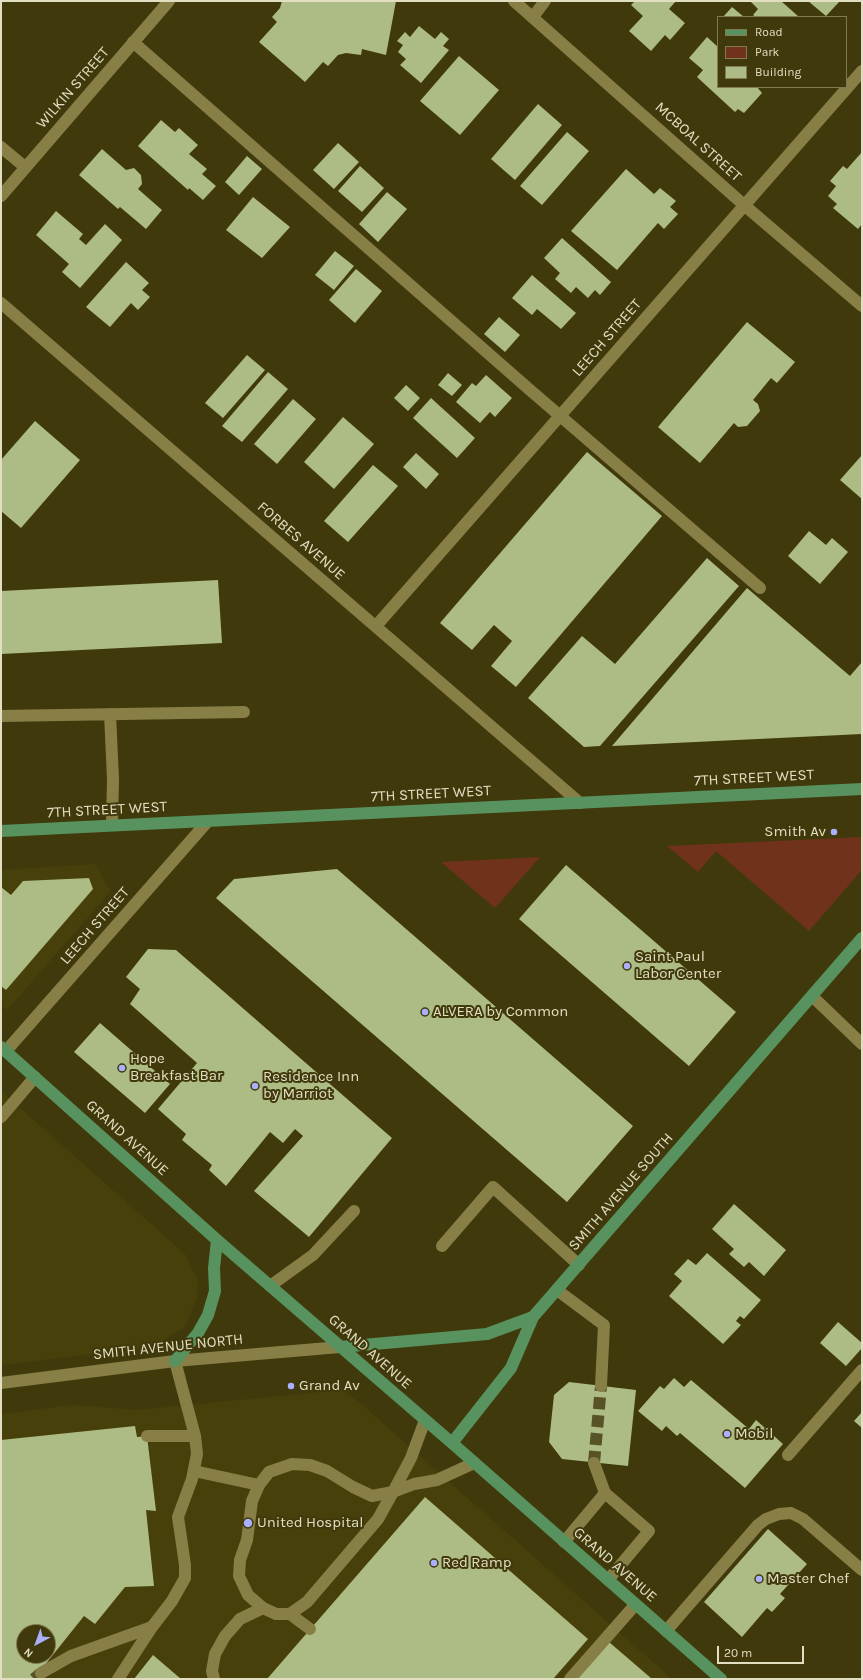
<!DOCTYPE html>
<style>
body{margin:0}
#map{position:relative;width:863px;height:1680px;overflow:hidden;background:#40390c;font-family:Karla,sans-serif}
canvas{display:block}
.frame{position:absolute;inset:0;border:2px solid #e2dec1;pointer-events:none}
.legend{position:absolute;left:717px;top:16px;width:130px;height:72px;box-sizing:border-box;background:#40390c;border:1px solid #817b54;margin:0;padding:5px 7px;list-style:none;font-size:12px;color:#e2dec1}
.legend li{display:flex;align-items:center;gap:8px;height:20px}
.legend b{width:20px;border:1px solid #817b54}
.north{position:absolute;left:16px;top:1624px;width:40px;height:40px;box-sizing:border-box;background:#40390c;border:1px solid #817b54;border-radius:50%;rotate:221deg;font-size:11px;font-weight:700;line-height:16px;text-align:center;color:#e2dec1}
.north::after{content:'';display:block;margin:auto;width:14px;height:18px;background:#aab0fb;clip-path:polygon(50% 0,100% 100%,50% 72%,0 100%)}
.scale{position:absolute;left:717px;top:1646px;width:87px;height:18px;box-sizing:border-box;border:2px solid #e2dec1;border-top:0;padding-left:5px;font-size:12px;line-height:14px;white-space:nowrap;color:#e2dec1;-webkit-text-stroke:3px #40390c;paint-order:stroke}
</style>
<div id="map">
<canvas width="863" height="1680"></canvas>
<div class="frame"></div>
<ul class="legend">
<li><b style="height:5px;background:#57925f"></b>Road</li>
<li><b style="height:11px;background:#70321b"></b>Park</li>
<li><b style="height:11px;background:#adbc84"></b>Building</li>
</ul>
<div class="north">N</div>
<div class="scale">20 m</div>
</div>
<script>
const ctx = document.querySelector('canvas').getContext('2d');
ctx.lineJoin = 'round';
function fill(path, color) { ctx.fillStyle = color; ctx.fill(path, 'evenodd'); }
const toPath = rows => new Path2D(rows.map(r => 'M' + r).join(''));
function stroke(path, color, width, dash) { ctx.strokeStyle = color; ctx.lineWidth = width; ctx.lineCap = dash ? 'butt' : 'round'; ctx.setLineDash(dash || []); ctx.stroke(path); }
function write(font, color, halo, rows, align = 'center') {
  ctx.font = font + ' Karla,sans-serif'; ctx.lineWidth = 4; ctx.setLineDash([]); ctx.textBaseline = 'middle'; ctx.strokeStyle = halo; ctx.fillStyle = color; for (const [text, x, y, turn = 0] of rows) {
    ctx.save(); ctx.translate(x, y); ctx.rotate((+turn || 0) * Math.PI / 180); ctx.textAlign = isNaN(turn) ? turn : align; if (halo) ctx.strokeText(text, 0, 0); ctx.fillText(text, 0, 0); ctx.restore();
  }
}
fill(toPath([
 [95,864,111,891,7,1010,1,1005,1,870],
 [1,1091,185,1254,198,1281,197,1298,186,1326,152,1347,1,1365],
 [342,1390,359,1402,672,1679,1,1679,1,1414,72,1405,136,1410],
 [24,1632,48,1632,48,1656,24,1656]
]), '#48400a');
fill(toPath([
 [862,837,862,870,809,931,716,851,698,872,667,846],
 [540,857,495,908,441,862]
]), '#70321b');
fill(toPath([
 [282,1,396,1,386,55,362,49,361,55,346,53,338,55,328,66,323,62,305,82,259,42,277,22,272,17,280,8],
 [635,1,676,1,669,9,685,23,670,40,665,35,651,51,629,31,643,16,631,5],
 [750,1,781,1,799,17,756,17,753,15,758,9],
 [808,1,840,1,826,16],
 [732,7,744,17,723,17],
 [419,26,435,39,441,32,449,39,443,46,449,50,421,83,400,65,406,59,398,52,403,45,397,41,405,32,410,37],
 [707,37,718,47,718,87,757,87,762,93,744,113,738,109,735,112,697,77,703,70,689,58],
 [459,56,499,90,460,135,420,101],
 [538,104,562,125,515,180,491,159],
 [161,120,175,132,179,128,198,145,189,154,207,169,202,174,216,186,203,200,189,188,188,190,138,146],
 [567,132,589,151,542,205,520,186],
 [338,143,359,162,334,189,313,170],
 [102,149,126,170,134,168,141,175,142,184,138,189,162,210,146,229,120,207,118,209,79,175],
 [862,152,862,224,858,229,833,208,837,204,828,196,836,186,830,181,843,166,847,169],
 [247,156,262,169,239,195,225,182],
 [360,166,384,188,362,212,338,191],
 [626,169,654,194,660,188,676,201,670,207,678,214,664,229,658,223,617,270,571,231],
 [387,192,407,209,378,242,359,224],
 [253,197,290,227,262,258,226,230],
 [56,211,83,234,79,239,86,245,105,224,122,240,80,288,62,272,69,264,36,235],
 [562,238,611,282,600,295,595,290,588,298,576,287,571,293,555,279,560,273,544,258],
 [335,251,354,266,334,290,315,275],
 [126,262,149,283,142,290,150,297,138,310,131,303,110,327,86,307],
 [356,269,382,291,355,323,329,300],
 [532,275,576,313,561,329,537,309,532,315,512,298],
 [499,317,520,335,505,352,484,334],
 [747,322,795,362,777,383,771,378,753,400,758,404,760,411,747,426,738,427,734,423,700,463,658,427],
 [247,355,265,370,223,418,205,403],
 [268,372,288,389,242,442,222,426],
 [448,373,462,385,452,396,438,385],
 [486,375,512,398,495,417,490,412,480,423,456,402,472,383,476,386],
 [406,385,420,398,408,411,394,398],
 [431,398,475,438,457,458,413,418],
 [293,399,316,419,277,464,254,444],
 [343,417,374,444,334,489,304,462],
 [35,421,80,460,21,528,1,511,1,460],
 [587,452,662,516,516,687,491,666,512,641,494,625,472,650,440,623],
 [416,453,439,474,426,489,403,467],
 [862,455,862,499,840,480],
 [373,465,398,486,348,542,324,521],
 [809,531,826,545,832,538,848,552,820,584,788,556],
 [707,558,739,586,600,746,584,747,528,698,582,636,615,664],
 [218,580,222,643,1,654,1,591],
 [747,588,850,676,862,662,862,734,612,746],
 [566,865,736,1012,689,1066,519,919],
 [337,869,633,1126,567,1202,216,898,234,879],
 [89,878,93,889,6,990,1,986,1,887,11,895,23,881],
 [148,949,176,950,392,1138,309,1237,254,1191,303,1136,295,1129,283,1143,270,1132,226,1186,209,1170,212,1165,182,1140,186,1134,158,1109,197,1063,130,1004,140,989,126,977],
 [100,1023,170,1084,145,1113,74,1052],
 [734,1204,786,1250,764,1276,749,1262,744,1267,729,1254,734,1249,712,1229],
 [707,1253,761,1300,744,1319,740,1316,736,1321,741,1325,723,1344,669,1296,682,1281,674,1274,688,1259,696,1265],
 [838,1322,862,1343,862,1348,846,1366,820,1343],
 [674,1378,684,1387,691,1380,749,1429,756,1420,783,1444,745,1488,680,1433,677,1436,666,1426,662,1431,638,1411,660,1386,664,1389],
 [569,1382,636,1390,628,1466,562,1459,549,1442,554,1395],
 [862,1412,862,1428,854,1421],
 [135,1426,137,1437,147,1436,156,1511,146,1510,154,1586,125,1587,95,1624,84,1616,44,1666,38,1679,1,1679,1,1440],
 [24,1632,48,1632,48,1656,24,1656],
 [425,1497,588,1639,553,1679,267,1679],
 [768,1529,807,1564,780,1594,785,1598,772,1612,767,1608,742,1637,704,1602],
 [609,1642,652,1679,577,1679],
 [153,1655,181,1679,134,1679]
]), '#adbc84');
stroke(toPath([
 [594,1463,601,1386],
 [34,1679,41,1673]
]), '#585227', 12, [12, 6]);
stroke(toPath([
 [514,1,744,205,862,306],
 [533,17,545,1],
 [133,42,530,390,760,588],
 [1,147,25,167],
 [1,196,169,1],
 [1,303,580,803],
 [376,626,862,71],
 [110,714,113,779,112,825],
 [1,716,244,712],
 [812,996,862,1044],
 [6,1051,208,821],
 [1,1117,35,1077],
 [442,1246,493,1187,579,1265],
 [270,1286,313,1255,354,1211],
 [557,1290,604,1325,601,1386],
 [1,1383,175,1361,340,1347],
 [425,1420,411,1458,393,1492,372,1496,353,1487,327,1471,310,1465,292,1464,269,1472,259,1485,252,1501,247,1540,240,1560,239,1576,248,1595,263,1608,276,1614,290,1614,307,1602,378,1519,393,1492,414,1484,437,1480,474,1463],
 [147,1436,195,1436],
 [788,1455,862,1370],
 [194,1471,259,1485],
 [605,1493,649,1531,608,1580],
 [564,1542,605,1493,594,1463],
 [290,1614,310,1629],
 [152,1627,172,1601,185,1578,185,1565,178,1517,192,1479,197,1454,195,1436,175,1361],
 [666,1631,758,1525,766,1519,779,1514,791,1513,803,1519,862,1570],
 [41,1673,71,1656,152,1627,118,1679],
 [214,1679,212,1671,215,1654,225,1636,240,1619,263,1608],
 [570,1679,635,1605]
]), '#887f47', 12);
stroke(toPath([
 [1,831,862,789],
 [1,1047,217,1240,452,1443,721,1679],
 [340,1347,487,1334,533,1317,862,938],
 [175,1361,198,1333,208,1315,215,1291,214,1268,217,1240],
 [452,1443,511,1368,533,1317]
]), '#57925f', 12);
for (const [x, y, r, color] of [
 [834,832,4,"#aab0fb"],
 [627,966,4,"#aab0fb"],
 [425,1012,4,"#aab0fb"],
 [122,1068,4,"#aab0fb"],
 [255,1086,4,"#aab0fb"],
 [291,1386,4,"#aab0fb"],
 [727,1434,4,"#aab0fb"],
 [248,1523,5,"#aab0fb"],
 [434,1563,4,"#aab0fb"],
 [759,1579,4,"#aab0fb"]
]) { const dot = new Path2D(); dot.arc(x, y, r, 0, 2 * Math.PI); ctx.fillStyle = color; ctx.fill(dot); stroke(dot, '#40390c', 1.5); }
write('15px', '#e2dec1', '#40390c', [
 ["WILKIN STREET",73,88,-49],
 ["MCBOAL STREET",698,142,42],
 ["LEECH STREET",607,338,-49],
 ["FORBES AVENUE",301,541,41],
 ["7TH STREET WEST",754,778,-3],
 ["7TH STREET WEST",431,794,-3],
 ["7TH STREET WEST",107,810,-3],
 ["LEECH STREET",95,926,-49],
 ["GRAND AVENUE",127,1138,42],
 ["SMITH AVENUE SOUTH",621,1192,-49],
 ["SMITH AVENUE NORTH",168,1347,-6],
 ["GRAND AVENUE",370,1352,41],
 ["GRAND AVENUE",615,1565,41]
]);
write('15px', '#e2dec1', '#40390c', [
 ["Smith Av",826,832,"right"],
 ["Saint Paul",635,957],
 ["Labor Center",635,974],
 ["ALVERA by Common",433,1012],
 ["Hope",130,1059],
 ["Breakfast Bar",130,1076],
 ["Residence Inn",263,1077],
 ["by Marriot",263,1094],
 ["Grand Av",299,1386],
 ["Mobil",735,1434],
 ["United Hospital",257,1523],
 ["Red Ramp",442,1563],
 ["Master Chef",767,1579]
], 'left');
</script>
